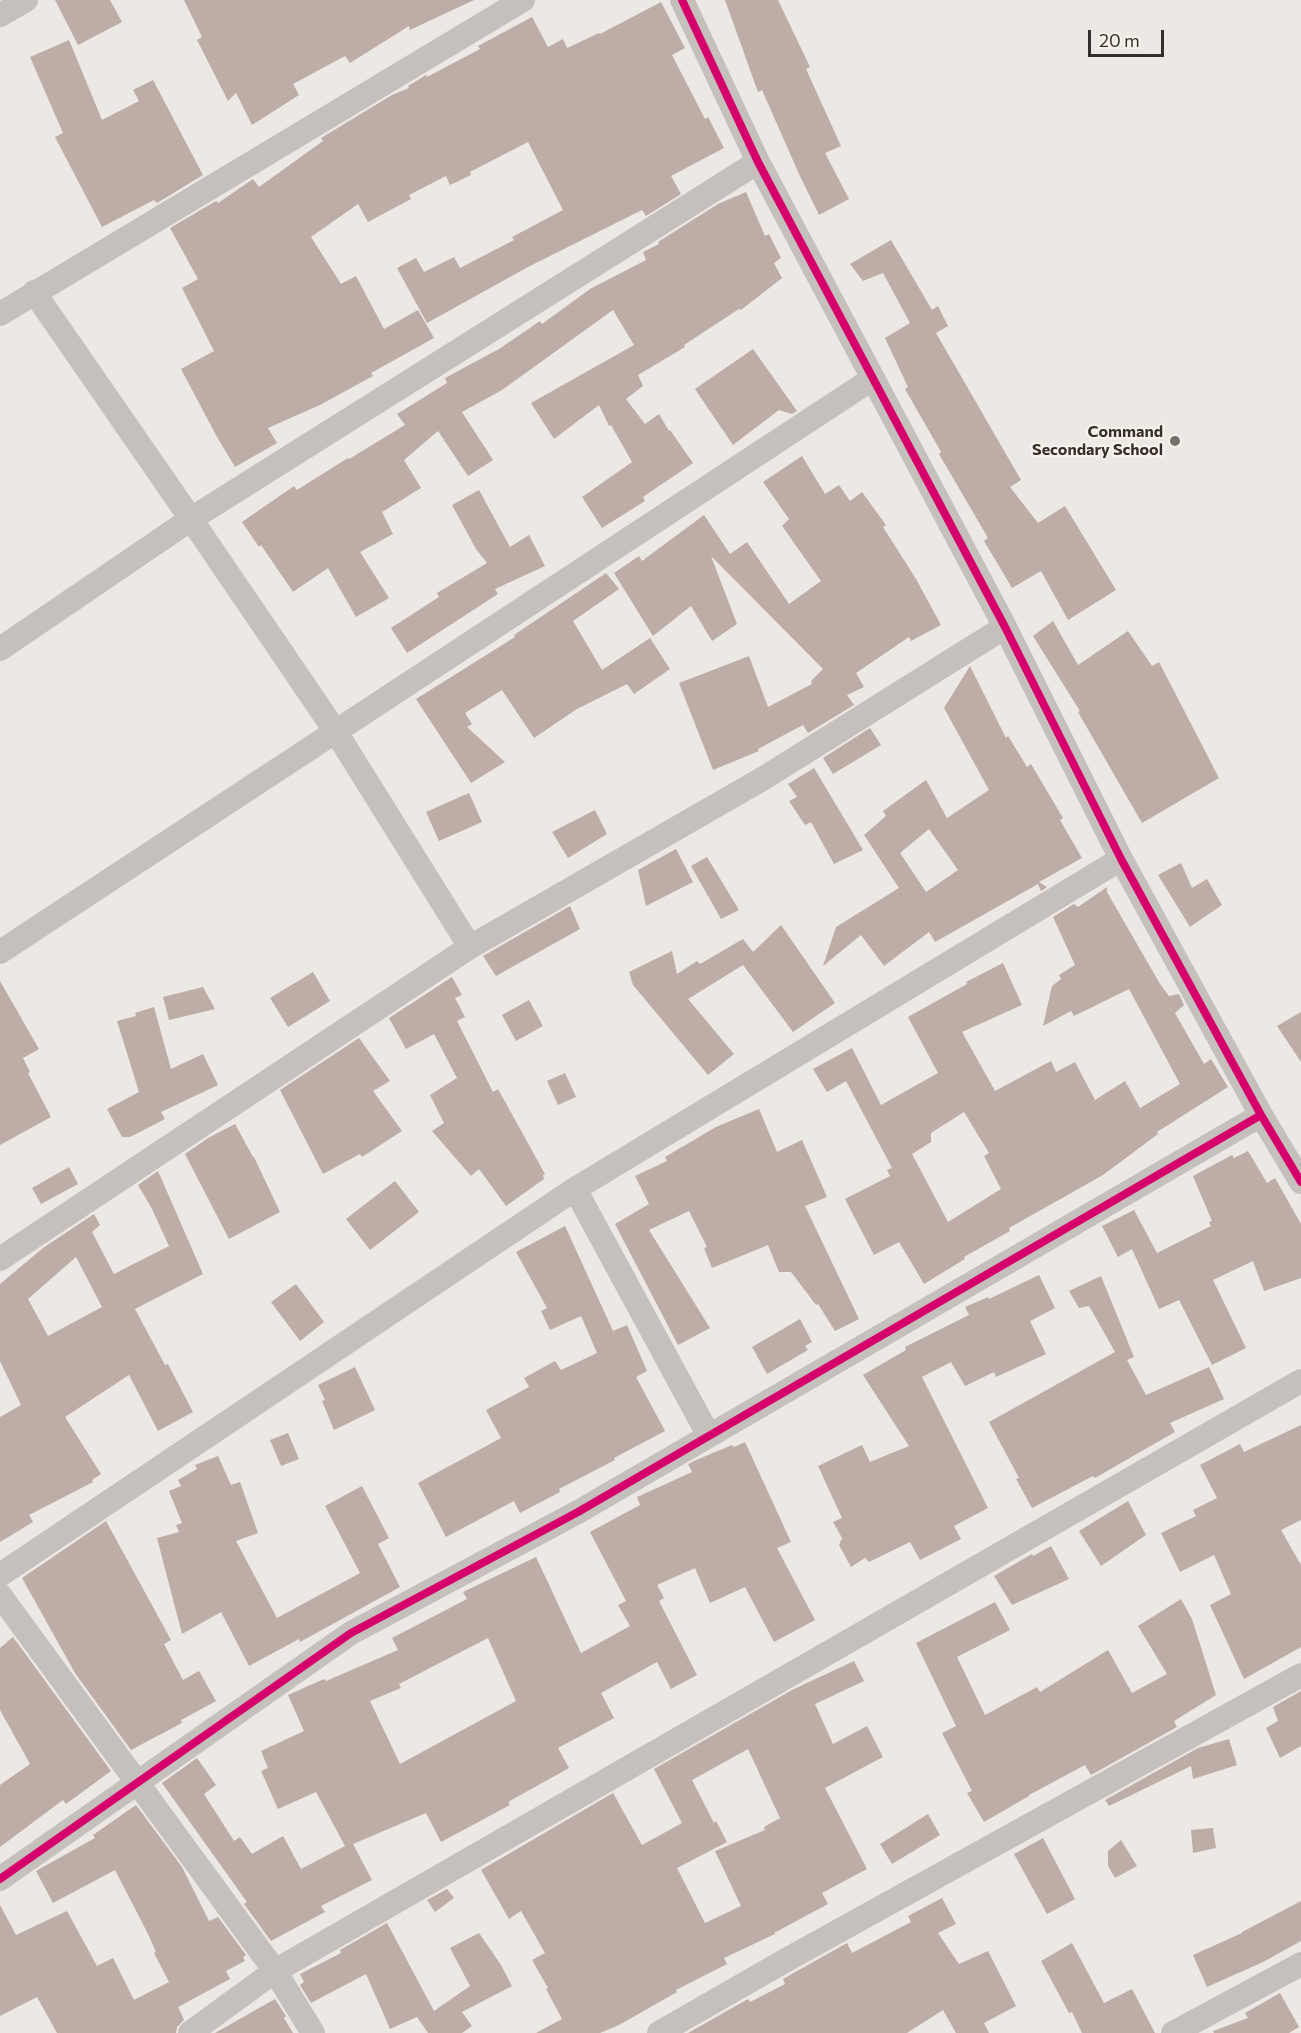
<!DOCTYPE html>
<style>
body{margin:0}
#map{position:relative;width:1301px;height:2033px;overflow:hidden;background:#ece8e3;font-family:Commissioner,sans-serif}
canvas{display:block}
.scale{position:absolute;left:1088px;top:30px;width:76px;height:27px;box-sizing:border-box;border:3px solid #362e2a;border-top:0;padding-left:8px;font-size:18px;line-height:21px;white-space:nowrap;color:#362e2a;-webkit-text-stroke:4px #f8f2ec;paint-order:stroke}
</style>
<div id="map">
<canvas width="1301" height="2033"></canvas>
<div class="scale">20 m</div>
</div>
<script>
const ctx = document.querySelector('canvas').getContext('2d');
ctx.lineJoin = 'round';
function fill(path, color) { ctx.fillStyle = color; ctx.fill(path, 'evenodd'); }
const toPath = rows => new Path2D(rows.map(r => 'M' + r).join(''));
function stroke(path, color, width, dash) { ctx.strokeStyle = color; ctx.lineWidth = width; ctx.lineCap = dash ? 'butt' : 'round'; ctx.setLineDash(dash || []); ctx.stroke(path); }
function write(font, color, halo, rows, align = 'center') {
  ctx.font = font + ' Commissioner,sans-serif'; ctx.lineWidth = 4.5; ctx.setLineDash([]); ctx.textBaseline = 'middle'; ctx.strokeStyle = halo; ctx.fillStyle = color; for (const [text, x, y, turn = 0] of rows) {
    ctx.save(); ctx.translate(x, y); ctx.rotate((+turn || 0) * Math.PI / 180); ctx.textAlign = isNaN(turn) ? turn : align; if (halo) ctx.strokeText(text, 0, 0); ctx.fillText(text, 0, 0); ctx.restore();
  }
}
fill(toPath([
 [55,0,110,0,122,22,78,45],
 [184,0,474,0,410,30,409,26,350,63,345,56,293,84,299,95,252,125,236,93,228,101,197,40,202,37],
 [725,0,778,0,810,67,806,69,841,146,825,153,849,199,819,215,799,174,762,90,758,92],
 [661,2,685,48,672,55,705,119,708,117,724,148,671,176,681,194,646,216,642,210,528,267,427,323,397,268,416,258,424,272,454,257,460,268,514,240,512,237,563,210,528,142,470,172,471,175,450,185,446,176,409,195,411,199,368,222,358,204,311,237,341,284,356,276,384,329,418,310,434,338,371,373,373,376,320,405,268,428,277,443,235,467,217,437,181,369,214,351,182,288,198,279,170,228,216,201,218,203,253,179,259,187,323,141,321,138,392,95,409,88,408,86,426,75,427,77,480,49,478,46,532,17,548,47,563,39,567,48,599,33,600,34],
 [69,40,102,120,139,101,133,90,153,80,203,175,157,203,154,200,102,227,55,137,63,133,30,57],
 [746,192,765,236,769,234,781,258,774,263,782,278,741,310,739,309,684,345,685,347,638,375,643,386,626,399,645,424,659,414,669,431,670,430,693,463,643,497,645,501,602,528,582,497,632,462,611,425,609,426,599,405,554,439,531,403,634,345,613,310,502,390,462,412,493,460,468,476,438,431,404,460,421,488,382,512,393,534,360,552,389,598,356,617,328,568,293,592,261,545,259,547,242,522,294,486,297,490,348,458,349,459,405,425,397,414,447,383,445,378,499,349,540,321,542,324,590,289,646,260,643,252,659,244,658,242,718,204],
 [891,240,932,310,938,306,948,326,936,333,1021,480,1010,487,1038,523,1065,506,1116,590,1068,620,1041,571,1012,588,984,541,988,538,939,454,941,452,905,389,908,387,885,338,910,323,883,273,863,281,850,264],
 [753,349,797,411,792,414,779,410,733,445,695,389],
 [802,456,825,494,839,485,850,501,862,492,886,525,883,527,916,579,941,625,911,641,909,637,856,673,864,687,847,695,854,705,808,733,803,725,758,749,759,751,713,770,679,683,749,656,768,707,812,684,811,681,823,669,711,556,737,624,712,641,691,606,653,636,614,573,639,556,642,561,704,515,730,554,747,542,789,604,821,581,782,526,789,519,763,482],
 [479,490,510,547,529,535,545,566,495,589,498,594,407,653,391,628,439,597,437,593,487,563,476,549,452,505],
 [606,573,619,589,573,621,602,670,650,638,670,669,634,694,627,684,577,709,534,738,502,690,465,713,472,724,467,727,505,762,471,783,416,699,515,637,514,635],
 [1053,621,1078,665,1128,631,1152,666,1159,662,1219,778,1142,823,1078,712,1080,711,1033,636],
 [970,666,1006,738,1008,736,1027,767,1031,764,1063,818,1060,820,1082,858,1039,882,1047,887,1041,891,1038,884,935,942,929,932,884,966,861,935,823,966,836,927,899,888,864,835,886,816,883,811,926,780,947,818,989,790,944,708],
 [929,829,958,870,926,892,900,853],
 [870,728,881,745,833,774,823,758],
 [814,768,863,850,834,864,811,822,805,825,789,801,797,797,788,784],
 [469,793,482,822,439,841,426,812],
 [595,810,607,834,568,858,552,832],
 [676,849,693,882,646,906,638,870],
 [707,857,739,910,721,919,691,866],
 [1181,863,1192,888,1207,879,1222,905,1190,927,1158,875],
 [1107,887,1107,892,1160,984,1169,996,1179,994,1184,1005,1175,1013,1204,1064,1211,1059,1228,1087,1157,1132,1158,1134,1103,1175,1009,1228,1010,1231,964,1257,965,1259,924,1284,899,1242,874,1255,845,1199,890,1176,887,1170,892,1168,846,1081,827,1092,813,1069,852,1048,881,1105,938,1073,908,1017,967,984,966,982,1003,963,1022,1005,962,1032,995,1091,1051,1061,1056,1072,1075,1062,1095,1100,1125,1081,1140,1108,1180,1084,1129,989,1074,1016,1071,1011,1043,1026,1052,986,1061,979,1059,975,1075,965,1053,917,1074,904,1078,907],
 [964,1112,989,1153,984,1156,1001,1189,948,1222,912,1154,931,1142,931,1133],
 [570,906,580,929,496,976,483,956],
 [781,925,835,1003,793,1032,743,965,688,999,734,1054,708,1075,633,985,629,972,672,951,677,974,697,961,700,964,743,939,753,952],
 [313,972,330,1001,288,1027,270,998],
 [452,977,462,995,455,998,465,1017,457,1021,493,1092,498,1089,545,1174,543,1175,544,1179,506,1206,479,1169,471,1176,432,1131,444,1123,430,1095,457,1078,434,1034,406,1049,389,1018],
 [0,981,39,1049,23,1058,30,1072,28,1073,51,1117,0,1145],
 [203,987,215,1009,169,1020,163,997],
 [529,1000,543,1026,516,1041,502,1015],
 [154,1007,171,1069,203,1054,218,1085,161,1112,165,1119,130,1137,122,1137,107,1109,139,1092,117,1021,136,1016,135,1013],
 [1301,1012,1301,1062,1277,1026],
 [359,1038,390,1081,373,1091,402,1131,362,1157,360,1154,323,1174,280,1090],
 [565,1073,576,1097,558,1105,547,1081],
 [759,1109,777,1152,802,1140,827,1197,805,1206,859,1319,835,1331,818,1304,816,1305,791,1272,779,1272,768,1245,712,1268,704,1248,707,1247,689,1211,649,1230,710,1328,678,1345,615,1224,649,1204,635,1176,667,1161,665,1157,716,1127],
 [235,1124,253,1157,254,1157,280,1212,229,1239,185,1154,208,1138],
 [1248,1151,1267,1183,1275,1178,1301,1224,1301,1278,1264,1291,1253,1261,1213,1280,1246,1348,1212,1365,1179,1300,1159,1309,1132,1249,1118,1257,1102,1226,1134,1210,1157,1253,1211,1226,1209,1222,1212,1221,1193,1176,1232,1155,1234,1158],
 [69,1167,78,1184,41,1204,32,1188],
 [158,1171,203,1274,135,1309,165,1365,168,1364,193,1412,158,1431,129,1375,65,1417,101,1474,92,1480,93,1482,29,1515,33,1522,0,1542,0,1417,21,1405,0,1361,0,1284,43,1248,94,1214,100,1225,92,1232,114,1274,169,1246,152,1209,138,1185],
 [76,1257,102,1307,48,1336,28,1299],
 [395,1181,419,1212,370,1250,346,1219],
 [565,1226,613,1331,627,1325,647,1371,636,1377,665,1431,614,1458,615,1460,559,1489,560,1492,520,1513,514,1501,446,1537,418,1483,501,1438,486,1410,529,1387,524,1378,555,1361,561,1370,597,1353,581,1316,550,1330,541,1311,547,1308,516,1252],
 [1039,1275,1055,1308,1030,1321,1046,1354,996,1377,994,1372,965,1386,951,1362,922,1377,988,1508,954,1526,961,1539,920,1560,910,1542,869,1562,865,1558,851,1567,839,1545,842,1538,833,1522,842,1518,818,1466,862,1445,870,1462,909,1446,863,1375,906,1350,905,1347,969,1315,965,1307,988,1297,989,1299],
 [1101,1276,1134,1357,1127,1360,1146,1395,1209,1367,1224,1399,1170,1423,1175,1432,1095,1478,1093,1476,1032,1508,1016,1479,1019,1478,989,1422,1115,1352,1089,1306,1079,1308,1069,1291],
 [296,1284,324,1322,300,1341,271,1302],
 [800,1319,812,1342,805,1346,808,1350,767,1374,752,1347],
 [355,1367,375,1410,334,1430,322,1401,325,1400,318,1385],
 [1301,1425,1301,1520,1281,1530,1301,1565,1301,1647,1244,1679,1210,1605,1231,1594,1214,1555,1180,1572,1161,1533,1196,1516,1193,1510,1217,1498,1200,1465,1240,1444,1244,1452],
 [288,1433,299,1459,281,1466,270,1440],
 [745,1442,791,1542,777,1548,815,1620,774,1642,745,1587,710,1603,695,1568,657,1585,664,1598,659,1601,697,1675,671,1689,657,1662,601,1693,614,1718,558,1748,569,1768,508,1802,510,1805,441,1842,426,1813,353,1844,372,1880,321,1906,325,1912,271,1941,244,1904,247,1902,162,1783,197,1758,216,1785,204,1794,234,1841,240,1837,252,1854,283,1836,301,1869,345,1846,316,1792,278,1809,261,1771,268,1768,261,1751,304,1731,288,1695,324,1679,326,1681,398,1650,392,1638,467,1599,463,1592,536,1557,581,1653,630,1626,618,1605,626,1601,590,1532,640,1505,637,1497,692,1472,688,1464,694,1461,732,1445,734,1447],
 [488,1638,516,1701,400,1764,370,1701,401,1688,399,1684],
 [218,1456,231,1485,240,1482,258,1533,236,1541,277,1618,360,1573,325,1506,362,1486,389,1538,378,1544,400,1587,300,1642,299,1639,249,1666,221,1612,182,1634,157,1538,179,1532,176,1525,182,1523,169,1491,181,1486,178,1480,197,1469,195,1465],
 [1128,1501,1146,1535,1101,1566,1079,1531],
 [106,1521,171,1640,164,1644,183,1680,199,1671,216,1701,181,1720,182,1723,131,1750,75,1673,22,1578],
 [1051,1546,1069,1579,1012,1605,994,1576,1032,1554,1033,1556],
 [1181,1599,1192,1619,1216,1695,1174,1721,1177,1727,1091,1775,1085,1765,1029,1795,1029,1796,984,1822,967,1793,972,1791,942,1733,956,1726,916,1643,995,1602,1010,1630,957,1657,985,1715,1037,1687,1040,1692,1108,1650,1132,1693,1167,1674,1138,1626],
 [13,1637,111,1771,66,1804,63,1800,0,1847,0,1785,30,1764,0,1710,0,1648],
 [854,1661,864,1681,815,1704,833,1744,867,1726,883,1757,825,1788,867,1869,822,1893,828,1904,774,1933,775,1934,724,1958,727,1964,676,1990,677,1992,619,2025,600,2033,536,2033,562,2019,546,1989,548,1988,532,1960,545,1953,521,1911,509,1919,481,1870,613,1793,642,1845,682,1823,654,1769,792,1690],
 [748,1749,780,1818,764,1827,765,1830,715,1851,741,1906,705,1923,677,1868,727,1842,716,1821,714,1823,692,1780],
 [1301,1691,1301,1746,1280,1758,1266,1728,1278,1721,1273,1707],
 [1229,1739,1237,1765,1193,1779,1191,1766,1109,1806,1105,1800,1198,1748],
 [136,1805,182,1867,209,1921,218,1917,246,1955,243,1957,245,1961,226,1971,230,1979,178,2007,184,2020,177,2027,176,2033,57,2033,37,1997,0,2016,0,1905,16,1935,67,1911,97,1966,113,1958,134,2000,169,1982,154,1953,156,1952,146,1930,115,1870,53,1903,36,1871,95,1838,93,1835],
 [928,1814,940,1835,892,1864,880,1844],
 [1213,1828,1216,1848,1193,1853,1191,1830],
 [1043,1838,1075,1899,1047,1914,1014,1854],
 [1121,1840,1137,1866,1115,1878,1108,1866,1108,1851],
 [447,1889,454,1898,435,1912,427,1900],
 [942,1898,956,1924,938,1933,959,1964,988,1951,1016,2006,984,2023,989,2033,956,2033,943,2010,907,2033,688,2033,748,1999,750,2002,785,1984,783,1979,847,1943,852,1953,911,1922,908,1916],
 [1301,1901,1301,1941,1263,1962,1207,1987,1193,1955,1242,1933,1242,1932],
 [387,1923,434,2011,470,1986,450,1948,479,1933,501,1965,512,1986,462,2012,472,2026,462,2033,428,2033,417,2017,390,2029,366,1974,311,2003,300,1985,304,1982,300,1974,341,1953,340,1950],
 [1072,1943,1104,2003,1132,1989,1155,2033,1082,2033,1072,2012,1069,2013,1041,1961],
 [1280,1993,1299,2027,1289,2033,1214,2033,1213,2031,1248,2018,1245,2013],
 [275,1999,286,2016,284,2018,293,2033,215,2033]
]), '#beada6');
stroke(toPath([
 [682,0,758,162,1005,627,1121,859,1261,1115,1301,1182],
 [0,15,26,0],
 [34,292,191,519,336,732,470,947],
 [0,314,523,0],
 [0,649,191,519,758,162],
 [0,952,872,379],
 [575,1189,709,1436],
 [0,1259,470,947,764,778,1005,627],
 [0,1575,575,1189,1121,859],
 [0,1595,275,1971,313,2033],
 [0,1879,351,1633,578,1512,1261,1115],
 [190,2033,275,1971,1301,1381],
 [659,2033,788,1959,1301,1675],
 [1173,2033,1301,1964]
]), '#c5c0bc', 24);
stroke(toPath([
 [682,0,758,162,1005,627,1121,859,1261,1115,1301,1182],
 [0,1879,351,1633,578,1512,1261,1115]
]), '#d6006c', 8);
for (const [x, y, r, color] of [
 [1175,441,6,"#766f6b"]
]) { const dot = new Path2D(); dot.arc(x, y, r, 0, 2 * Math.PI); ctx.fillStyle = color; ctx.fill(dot); stroke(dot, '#f8f2ec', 2); }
write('bold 16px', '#362e2a', '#f8f2ec', [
 ["Command",1163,432],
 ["Secondary School",1163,450]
], 'right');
</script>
